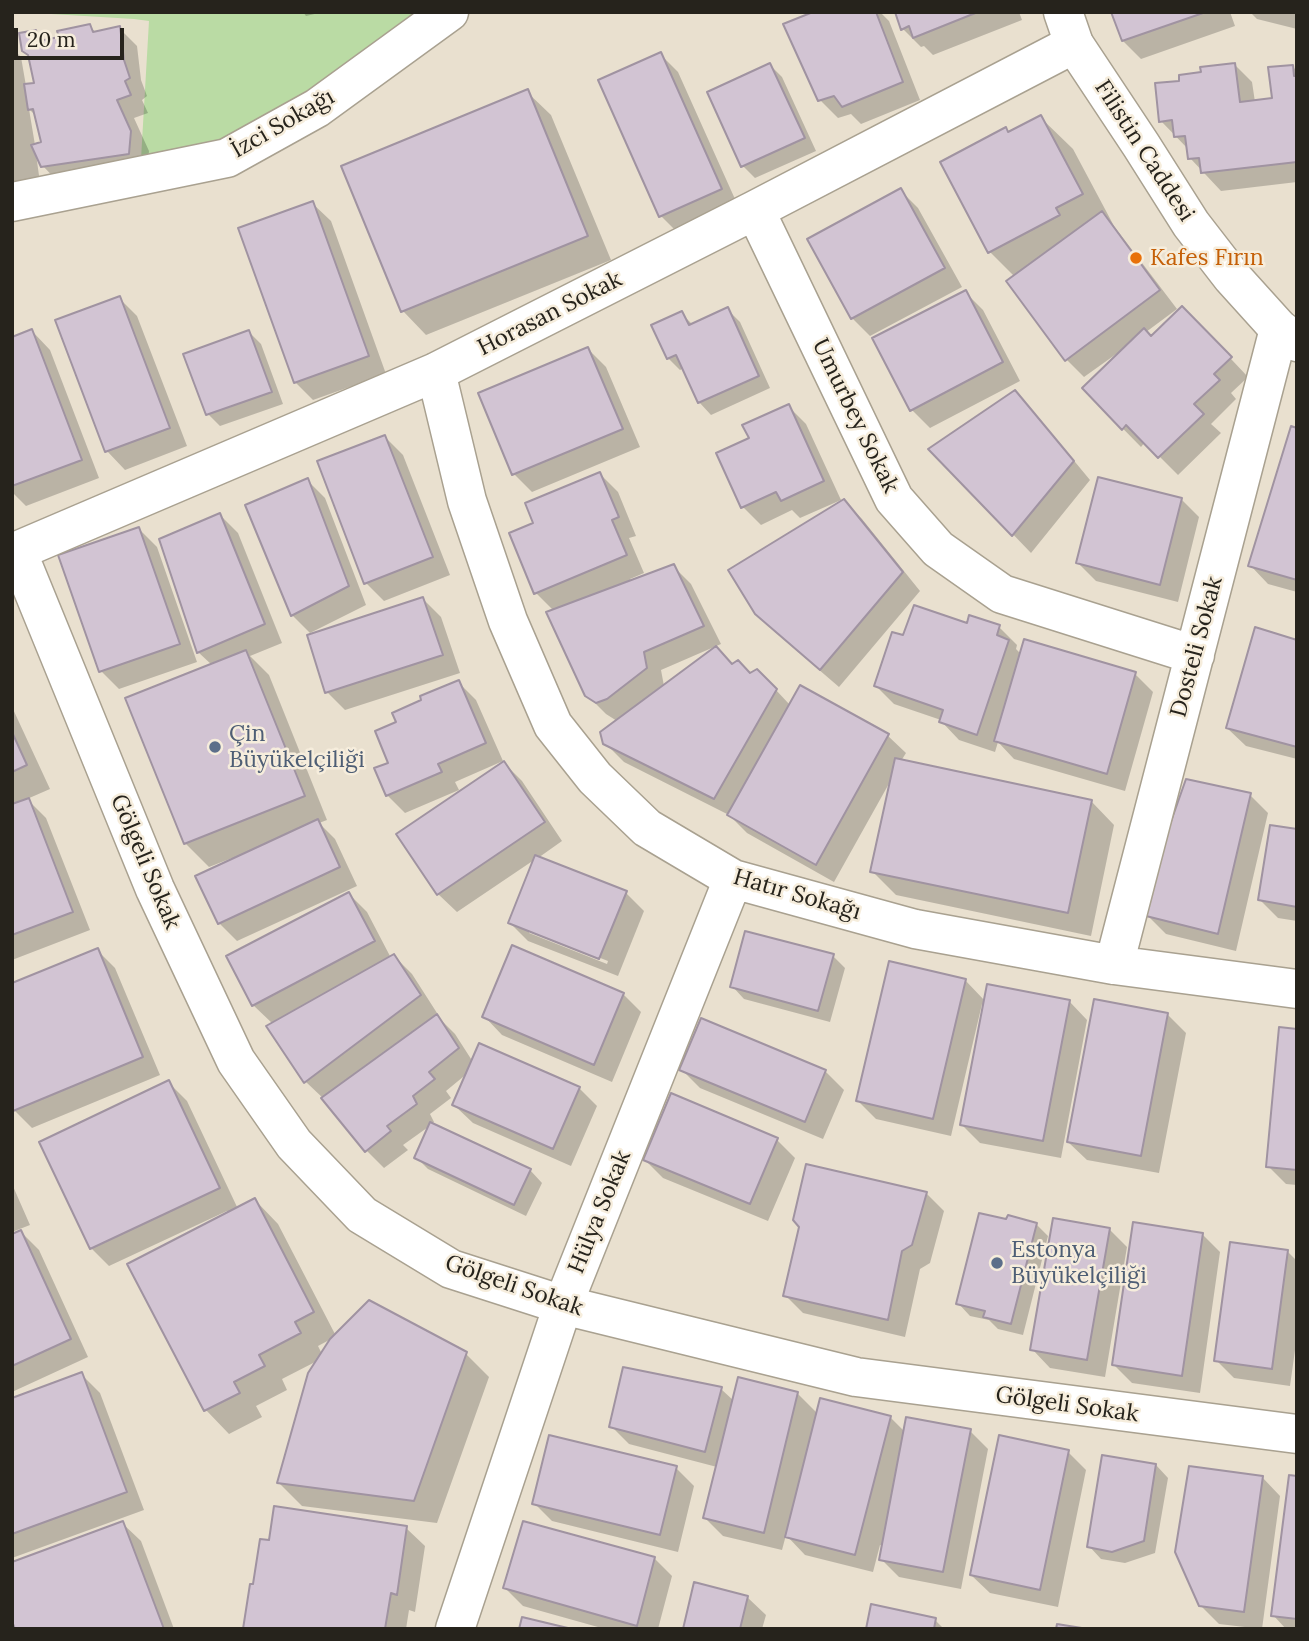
<!DOCTYPE html>
<meta charset="utf-8">
<style>
body{margin:0}
#map{position:relative;width:1309px;height:1641px;overflow:hidden;background:#e9e0cf;font-family:Lora,serif}
canvas{display:block}
.frame{position:absolute;inset:0;border:14px solid #26231c;pointer-events:none}
.scale{position:absolute;left:14px;top:28px;width:110px;height:32px;box-sizing:border-box;border:4px solid #26231c;border-top:0;padding-left:9px;font-size:21px;line-height:24px;white-space:nowrap;color:#26231c;-webkit-text-stroke:5px #f6eddc;paint-order:stroke}
</style>
<div id="map">
<canvas width="1309" height="1641"></canvas>
<div class="frame"></div>
<div class="scale">20 m</div>
</div>
<script>
const ctx = document.querySelector('canvas').getContext('2d');
ctx.lineJoin = 'round';
function fill(path, color) { ctx.fillStyle = color; ctx.fill(path, 'evenodd'); }
const toPath = rows => new Path2D(rows.map(r => 'M' + r).join(''));
function stroke(path, color, width, dash) { ctx.strokeStyle = color; ctx.lineWidth = width; ctx.lineCap = dash ? 'butt' : 'round'; ctx.setLineDash(dash || []); ctx.stroke(path); }
function write(font, color, halo, rows, align = 'center') {
  ctx.font = font + ' Lora,serif'; ctx.lineWidth = 5; ctx.setLineDash([]); ctx.textBaseline = 'middle'; ctx.strokeStyle = halo; ctx.fillStyle = color; for (const [text, x, y, turn = 0] of rows) {
    ctx.save(); ctx.translate(x, y); ctx.rotate((+turn || 0) * Math.PI / 180); ctx.textAlign = isNaN(turn) ? turn : align; if (halo) ctx.strokeText(text, 0, 0); ctx.fillText(text, 0, 0); ctx.restore();
  }
}
fill(toPath([
 [18,12,414,12,421,32,317,108,140,176,149,21,134,19]
]), '#badba4');
fill(toPath([
 [303,12,323,12,306,16],
 [818,12,880,12,889,21,920,100,861,124,851,114,838,118,820,100],
 [896,12,1019,12,1022,20,933,55,924,46,921,47,903,29],
 [1113,12,1230,12,1235,26,1141,59,1123,41],
 [1250,12,1297,12,1297,29,1257,19],
 [90,26,96,33,119,28,137,46,141,80,147,96,142,100,148,113,134,118,149,151,147,172,61,185,43,166,36,154,42,197,12,201,12,48,21,57,26,86,36,85,35,32,45,42,61,39],
 [29,109,37,117,43,143,35,145],
 [660,54,678,72,739,208,679,234,661,216],
 [1234,64,1252,82,1255,102,1274,100,1292,66,1297,71,1297,182,1221,191,1190,158,1189,150,1161,121,1181,82],
 [770,65,782,77,816,151,755,178,743,166,710,93],
 [527,92,551,115,611,260,426,335,403,311,343,167],
 [1040,117,1073,149,1114,226,1177,309,1146,332,1151,338,1200,326,1248,377,1231,393,1236,399,1211,424,1221,433,1178,475,1145,442,1141,447,1084,389,1120,354,1119,352,1084,377,1066,359,1015,277,990,252,942,163,1006,129,1010,133],
 [900,190,918,208,962,287,870,336,852,318],
 [312,203,331,221,386,374,313,400,295,382],
 [965,292,983,310,1020,381,930,428,912,410],
 [119,298,137,316,187,446,125,470,107,451,57,321],
 [728,310,740,322,770,388,711,415,699,402,684,368,680,370,668,358,682,314,693,325],
 [32,331,50,350,99,478,26,506,12,492,12,339],
 [249,332,261,344,283,404,220,426,208,414],
 [588,349,606,367,640,447,532,492,514,474],
 [1014,392,1032,410,1090,480,1031,553,931,449],
 [788,406,806,424,841,500,800,518,792,510,761,525,743,507,751,439],
 [1297,430,1297,592,1268,584,1250,565],
 [385,437,403,455,450,575,384,601,366,583],
 [600,474,618,492,636,536,629,538,644,573,630,579,632,582,673,566,691,584,721,644,661,670,664,686,733,665,775,689,790,705,887,735,906,753,901,761,1091,801,1114,825,1091,936,896,895,872,871,891,780,834,882,747,833,729,815,624,762,605,743,617,721,606,714,587,695,554,611,536,593,536,524],
 [307,480,325,498,366,605,310,633,292,615],
 [1181,499,1199,517,1178,602,1096,581,1078,563],
 [844,501,862,519,920,591,839,687,775,632,756,613],
 [220,515,238,533,282,643,250,656,269,675,327,820,319,823,335,839,357,886,237,941,219,923,233,861,232,858,209,867,185,843,212,665,198,652],
 [139,529,157,547,197,662,119,689,101,671],
 [423,599,441,617,460,673,345,710,327,692],
 [968,625,999,627,1017,645,1016,649,1021,654,1135,674,1153,692,1125,791,1014,759,998,742,995,752,959,740,941,721,941,720,894,704,876,686,905,638],
 [1297,642,1297,759,1246,746,1227,728],
 [458,682,476,700,503,761,455,782,459,790,405,813,387,795,391,764],
 [12,707,50,789,27,799,46,818,90,930,12,960],
 [504,763,522,781,562,841,538,858,626,893,644,911,618,976,528,941,510,923,534,860,457,912,438,894,398,835],
 [529,930,608,961,607,964,529,933],
 [1250,795,1268,813,1236,951,1166,934,1148,916],
 [1297,831,1297,921,1278,918,1260,900],
 [349,894,367,912,391,958,394,956,412,974,437,1013,436,1015,455,1034,473,1062,579,1088,597,1106,571,1166,473,1123,454,1105,469,1072,446,1091,451,1098,430,1114,434,1122,431,1125,530,1170,542,1183,526,1216,428,1169,416,1157,431,1125,403,1145,408,1150,384,1168,366,1150,325,1100,306,1082,273,1024,253,1005],
 [97,950,115,968,160,1075,32,1128,14,1110,12,1105,12,985],
 [833,956,845,968,830,1022,744,999,732,986],
 [965,980,985,1001,1069,1001,1087,1020,1061,1158,980,1143,962,1125,985,1004,982,1004,951,1136,876,1119,858,1101],
 [623,994,641,1012,612,1082,502,1035,484,1016],
 [1168,1015,1186,1033,1159,1173,1087,1160,1068,1142],
 [702,1021,825,1071,844,1090,823,1139,700,1088,682,1070],
 [1297,1031,1297,1185,1286,1184,1268,1166],
 [169,1083,187,1101,238,1209,255,1200,278,1224,336,1336,465,1353,489,1377,437,1523,302,1506,279,1483,319,1360,282,1379,287,1390,256,1406,262,1417,229,1434,206,1410,130,1264,229,1214,227,1211,109,1266,91,1248],
 [333,1338,322,1354,318,1346],
 [777,1140,795,1158,768,1221,663,1178,645,1160],
 [12,1184,30,1225,12,1232],
 [926,1193,944,1211,930,1263,920,1269,905,1337,803,1313,785,1295],
 [1036,1224,1048,1236,1023,1335,998,1329,989,1320,970,1316,958,1303],
 [1109,1229,1127,1247,1105,1377,1050,1368,1032,1349],
 [21,1232,39,1250,88,1357,12,1392,12,1236],
 [1202,1234,1220,1252,1200,1393,1132,1383,1114,1365],
 [1288,1252,1297,1261,1297,1336,1290,1386,1234,1378,1216,1360],
 [82,1375,100,1393,144,1510,12,1558,12,1400],
 [721,1389,734,1401,797,1393,818,1414,890,1417,905,1432,970,1431,988,1449,961,1589,899,1577,881,1559,883,1546,880,1545,873,1572,805,1555,786,1535,782,1550,723,1536,705,1518,717,1467,629,1444,611,1426],
 [1068,1452,1086,1470,1058,1607,990,1593,971,1575],
 [1156,1465,1168,1478,1155,1553,1125,1563,1101,1559,1089,1546],
 [676,1468,694,1486,678,1552,552,1521,534,1503],
 [1262,1477,1280,1496,1262,1629,1219,1624,1200,1605],
 [1297,1478,1297,1629,1286,1629,1273,1615],
 [122,1523,141,1541,174,1629,17,1629],
 [406,1528,425,1546,415,1612,409,1610,406,1629,245,1629,255,1586,271,1542],
 [654,1558,672,1576,658,1629,605,1629,523,1606,505,1588],
 [747,1597,766,1615,762,1629,684,1629],
 [935,1620,944,1629,868,1629]
]), '#0003');
const building = toPath([
 [813,12,876,12,903,82,842,107,834,96,818,101,783,24,813,12],
 [895,12,978,12,913,38,909,26,901,30,895,12],
 [1111,12,1206,12,1122,41,1111,12],
 [90,24,93,32,120,26,124,60,130,78,125,81,131,95,117,100,131,131,129,154,41,167,31,145,41,142,33,109,28,110,24,84,34,83,28,55,22,51,19,33,36,30,39,41,59,37,57,31,90,24],
 [661,52,722,189,659,217,598,80,661,52],
 [770,63,805,138,741,167,707,92,770,63],
 [1235,63,1240,102,1272,98,1268,67,1293,65,1294,76,1297,76,1297,162,1201,173,1199,158,1188,159,1185,136,1174,137,1172,120,1159,122,1155,83,1179,81,1179,75,1201,72,1200,67,1235,63],
 [528,89,588,236,401,312,341,166,528,89],
 [1041,115,1083,194,1056,208,1060,215,988,253,940,162,1006,127,1008,132,1041,115],
 [901,188,945,268,851,319,807,239,901,188],
 [313,201,369,356,294,383,238,228,313,201],
 [1102,211,1160,290,1065,361,1006,281,1102,211],
 [966,290,1003,362,910,411,872,338,966,290],
 [120,296,170,428,105,452,55,320,120,296],
 [1182,306,1232,357,1214,374,1220,380,1194,404,1204,414,1158,458,1126,425,1122,430,1082,388,1144,328,1151,336,1182,306],
 [728,307,759,376,698,403,676,355,667,359,651,325,682,311,689,325,728,307],
 [32,329,82,460,12,486,12,337,32,329],
 [249,330,272,392,206,415,183,354,249,330],
 [588,347,623,429,512,475,478,393,588,347],
 [1015,390,1074,461,1012,536,928,449,1015,390],
 [789,404,824,481,781,501,776,492,741,508,716,453,749,438,742,425,789,404],
 [1291,426,1297,428,1297,580,1248,566,1291,426],
 [385,435,433,557,364,584,317,461,385,435],
 [600,472,619,517,612,520,627,555,534,594,509,533,533,523,525,503,600,472],
 [1098,477,1182,498,1160,585,1076,563,1098,477],
 [308,478,349,586,291,616,245,505,308,478],
 [844,499,903,572,820,670,755,614,728,570,844,499],
 [220,513,265,624,197,653,159,539,220,513],
 [139,527,180,644,99,672,58,555,139,527],
 [674,564,704,626,644,652,647,668,607,699,596,703,585,696,546,612,674,564],
 [423,597,443,655,325,693,307,635,423,597],
 [914,605,967,623,969,615,1000,625,997,635,1009,640,977,735,939,722,943,710,874,686,892,632,903,635,914,605],
 [1255,627,1297,640,1297,747,1226,728,1255,627],
 [1024,639,1136,672,1107,774,994,741,1024,639],
 [716,646,732,664,738,660,750,673,757,669,777,689,714,799,603,744,600,732,716,646],
 [246,650,305,796,184,844,125,698,246,650],
 [459,680,486,743,438,764,442,772,386,796,374,768,388,763,375,731,396,722,392,713,421,700,420,696,459,680],
 [800,685,889,734,816,865,727,815,800,685],
 [12,732,27,765,12,772,12,732],
 [895,758,1092,800,1068,913,870,872,895,758],
 [504,761,545,822,437,895,396,834,504,761],
 [1186,779,1251,793,1218,934,1146,916,1162,847,1186,779],
 [29,798,73,912,12,935,12,804,29,798],
 [318,819,340,867,218,924,195,876,318,819],
 [1270,825,1297,829,1297,907,1258,900,1270,825],
 [535,855,627,891,599,959,508,923,535,855],
 [349,892,375,941,252,1006,226,956,349,892],
 [745,931,834,954,818,1011,730,987,745,931],
 [512,945,624,993,594,1065,482,1017,512,945],
 [98,948,143,1057,13,1111,12,983,98,948],
 [394,954,421,995,304,1083,266,1026,394,954],
 [889,961,966,979,933,1119,856,1101,889,961],
 [987,984,1070,1000,1043,1141,960,1125,987,984],
 [1094,999,1168,1013,1141,1156,1067,1142,1094,999],
 [437,1014,459,1048,429,1072,435,1079,413,1096,417,1104,387,1126,391,1131,365,1152,321,1098,437,1014],
 [701,1018,826,1070,805,1122,679,1070,701,1018],
 [1279,1027,1297,1029,1297,1170,1266,1167,1279,1027],
 [479,1043,580,1087,553,1149,452,1105,479,1043],
 [169,1080,220,1188,90,1249,39,1142,169,1080],
 [671,1093,778,1138,750,1204,643,1160,671,1093],
 [430,1122,531,1169,514,1205,414,1158,430,1122],
 [806,1164,927,1192,912,1245,902,1251,888,1320,783,1296,799,1227,793,1220,806,1164],
 [255,1198,314,1312,295,1322,301,1333,259,1355,265,1366,234,1382,240,1393,204,1411,127,1264,255,1198],
 [979,1213,1006,1219,1008,1215,1037,1223,1011,1324,983,1317,985,1311,956,1304,979,1213],
 [1053,1218,1110,1228,1087,1360,1030,1350,1053,1218],
 [1133,1222,1203,1233,1182,1376,1112,1365,1133,1222],
 [21,1230,71,1339,12,1366,12,1234,21,1230],
 [1230,1242,1288,1250,1272,1369,1214,1361,1230,1242],
 [369,1300,467,1352,414,1501,277,1483,308,1373,330,1339,369,1300],
 [623,1367,722,1387,705,1452,609,1427,623,1367],
 [82,1372,127,1492,12,1534,12,1398,82,1372],
 [738,1377,798,1392,764,1533,703,1518,738,1377],
 [820,1398,891,1416,855,1555,785,1537,820,1398],
 [906,1417,971,1429,943,1572,879,1560,906,1417],
 [549,1435,677,1466,660,1535,532,1504,549,1435],
 [999,1435,1069,1450,1040,1590,970,1575,999,1435],
 [1102,1455,1156,1464,1144,1541,1112,1552,1087,1547,1102,1455],
 [1189,1466,1263,1476,1244,1612,1199,1606,1175,1552,1189,1466],
 [1289,1475,1297,1476,1297,1619,1271,1616,1289,1475],
 [274,1506,407,1526,397,1595,391,1593,385,1629,243,1629,250,1584,253,1584,260,1539,269,1540,274,1506],
 [123,1521,164,1629,15,1629,12,1621,12,1562,123,1521],
 [523,1521,655,1557,637,1626,503,1588,523,1521],
 [694,1582,748,1596,740,1629,683,1629,694,1582],
 [871,1604,936,1618,934,1629,866,1629,871,1604],
 [522,1617,572,1629,519,1629,522,1617],
 [1057,1624,1088,1629,1056,1629,1057,1624]
]);
fill(building, '#d2c4d3');
stroke(building, '#a093a1', 2);
const minor = toPath([
 [12,202,227,158,317,108,449,12],
 [755,210,894,499,938,549,1002,594,1195,655],
 [436,372,467,501,508,621,553,725,595,778,647,828,733,879,915,929,1114,965,1297,989],
 [17,551,155,889,236,1061,294,1144,362,1215,451,1269,563,1305,856,1377,1297,1434],
 [12,553,436,372,755,210,1074,44],
 [1114,965,1279,329],
 [455,1629,563,1305,733,879]
]);
const tertiary = toPath([
 [1063,12,1074,44,1141,145,1191,224,1232,277,1279,329,1297,342]
]);
stroke(minor, '#a9a190', 41);
stroke(tertiary, '#a9a190', 41);
stroke(minor, '#fff', 38);
stroke(tertiary, '#fff', 38);
for (const [x, y, r, color] of [
 [1136,258,7,"#e8710a"],
 [215,747,7,"#5c6f8a"],
 [997,1263,7,"#5c6f8a"]
]) { const dot = new Path2D(); dot.arc(x, y, r, 0, 2 * Math.PI); ctx.fillStyle = color; ctx.fill(dot); stroke(dot, '#f6eddc', 2.5); }
write('23px', '#26231c', '#f6eddc', [
 ["İzci Sokağı",283,124,-30],
 ["Filistin Caddesi",1144,151,57],
 ["Horasan Sokak",550,314,-27],
 ["Umurbey Sokak",855,416,64],
 ["Dosteli Sokak",1197,647,-75],
 ["Gölgeli Sokak",145,862,67],
 ["Hatır Sokağı",797,895,16],
 ["Hülya Sokak",600,1212,-68],
 ["Gölgeli Sokak",514,1286,19],
 ["Gölgeli Sokak",1067,1405,8]
]);
write('23px', '#c56008', '#f6eddc', [
 ["Kafes Fırın",1150,258]
], 'left');
write('23px', '#4e5e75', '#f6eddc', [
 ["Çin",229,734],
 ["Büyükelçiliği",229,760],
 ["Estonya",1011,1250],
 ["Büyükelçiliği",1011,1276]
], 'left');
</script>
